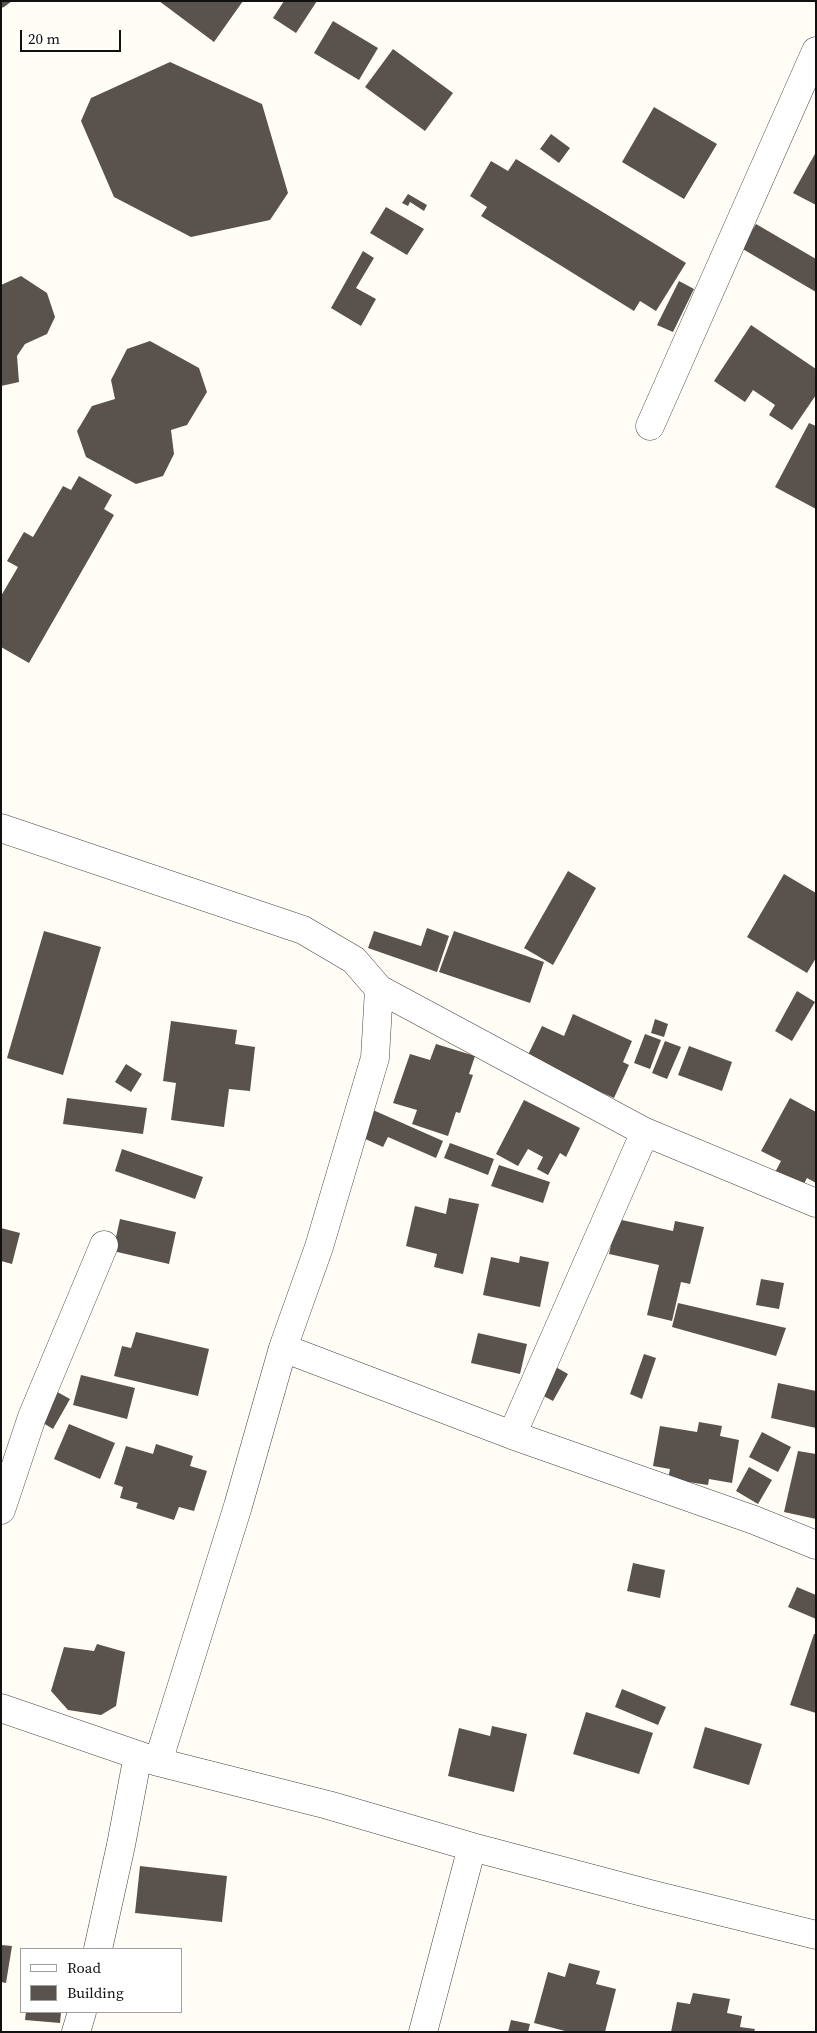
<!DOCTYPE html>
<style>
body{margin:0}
#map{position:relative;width:817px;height:2033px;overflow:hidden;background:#fffdf5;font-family:"Source Serif 4",serif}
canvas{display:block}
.frame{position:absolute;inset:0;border:2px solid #111;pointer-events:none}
.legend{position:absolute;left:20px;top:1948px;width:162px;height:65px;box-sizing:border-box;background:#fff;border:1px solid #a0a0a0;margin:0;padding:6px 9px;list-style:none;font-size:15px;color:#111}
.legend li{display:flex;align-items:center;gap:10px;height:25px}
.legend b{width:25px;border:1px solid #a0a0a0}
.scale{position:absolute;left:20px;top:30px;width:101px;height:22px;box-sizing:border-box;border:2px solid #111;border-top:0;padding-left:6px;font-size:15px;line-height:18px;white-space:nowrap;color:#111;-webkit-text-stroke:4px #fff;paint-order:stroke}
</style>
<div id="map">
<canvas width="817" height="2033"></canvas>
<div class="frame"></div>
<ul class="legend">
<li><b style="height:6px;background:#fff"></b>Road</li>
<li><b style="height:14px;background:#5a524d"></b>Building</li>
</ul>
<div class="scale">20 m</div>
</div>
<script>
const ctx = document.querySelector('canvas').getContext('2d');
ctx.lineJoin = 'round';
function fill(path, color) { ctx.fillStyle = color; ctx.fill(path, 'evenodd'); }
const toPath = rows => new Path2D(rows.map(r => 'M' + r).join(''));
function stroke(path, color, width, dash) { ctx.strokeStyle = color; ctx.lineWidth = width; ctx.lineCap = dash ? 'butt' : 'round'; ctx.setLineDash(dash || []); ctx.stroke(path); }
fill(toPath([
 [1,1,12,1,4,7,1,8],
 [159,1,243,1,214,42],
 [284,1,317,1,296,33,273,18],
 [333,21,378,48,359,80,314,53],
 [393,49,453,93,425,131,365,87],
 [170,62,262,104,288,193,270,220,191,237,114,197,81,121,91,98],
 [654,107,717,144,684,199,622,162],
 [551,134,570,148,559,163,540,149],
 [816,152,816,205,793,193],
 [516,159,686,263,656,311,640,301,634,311,481,216,487,207,470,196,491,161,508,171],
 [408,194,427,205,424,211,410,202,408,206,402,203],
 [386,207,424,229,407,255,370,233],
 [756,224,816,259,816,292,741,248],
 [363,251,374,258,356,288,376,299,361,326,331,308],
 [21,276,47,293,55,317,47,334,25,344,17,356,19,382,1,386,1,285],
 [679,281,694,289,673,332,657,325],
 [751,325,816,369,816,395,792,430,769,415,775,405,753,390,745,402,714,381],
 [150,341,199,368,207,392,187,425,171,430,174,454,163,476,136,484,86,457,77,431,92,406,115,399,111,380,127,349],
 [809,423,816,426,816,509,775,487],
 [79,476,112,495,104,509,114,515,29,663,1,647,1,596,18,567,7,561,24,532,33,537,63,486,71,490],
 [568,871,596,888,553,965,524,948],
 [784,874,816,893,816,958,807,973,747,937],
 [427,928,449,936,437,972,368,948,374,931,421,946],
 [44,931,101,947,63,1075,7,1058],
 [454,931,544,962,530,1003,439,972],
 [797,991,815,1002,792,1041,775,1031],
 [573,1014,632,1041,623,1062,629,1065,614,1098,526,1059,542,1026,564,1036],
 [655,1019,668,1024,664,1037,651,1033],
 [171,1021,237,1030,235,1044,255,1047,250,1091,229,1089,224,1127,171,1120,176,1083,163,1081],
 [645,1034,661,1040,650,1069,634,1063],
 [665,1041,681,1047,667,1079,652,1073],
 [436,1044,475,1056,469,1074,473,1075,460,1113,456,1112,448,1136,412,1124,417,1110,393,1103,410,1054,430,1060],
 [689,1046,732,1062,722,1091,678,1075],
 [126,1064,142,1074,131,1092,115,1082],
 [67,1098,147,1108,143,1134,63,1124],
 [790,1098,816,1112,816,1183,807,1178,799,1193,772,1178,781,1161,761,1151],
 [524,1100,580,1128,566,1157,560,1153,548,1175,537,1169,543,1157,528,1149,518,1166,496,1154],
 [373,1110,443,1141,436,1158,388,1137,383,1147,361,1137],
 [450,1143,494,1159,488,1175,444,1158],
 [122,1149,203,1177,195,1199,115,1171],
 [499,1165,550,1182,543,1203,491,1186],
 [449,1198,479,1204,463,1274,434,1267,437,1254,406,1246,415,1206,446,1214],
 [120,1219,176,1232,169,1264,113,1251],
 [617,1219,673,1231,675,1221,704,1227,690,1284,681,1282,672,1321,647,1315,659,1265,609,1254],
 [1,1228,20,1233,12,1264,1,1261],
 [520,1256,549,1262,540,1307,483,1295,491,1257,519,1263],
 [761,1279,784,1283,779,1309,756,1305],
 [678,1303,786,1328,776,1356,672,1327],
 [136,1332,209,1349,198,1396,114,1376,122,1346,131,1348],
 [478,1333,527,1344,520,1374,471,1363],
 [644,1354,656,1358,642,1399,630,1394],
 [554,1366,568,1374,553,1401,538,1393],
 [81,1375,135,1388,127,1419,73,1405],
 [778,1383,816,1391,816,1428,771,1418],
 [52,1389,70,1399,53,1429,35,1418],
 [699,1422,722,1426,720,1436,739,1440,732,1483,709,1479,708,1485,668,1479,670,1469,653,1466,660,1426,697,1432],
 [69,1424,115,1443,100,1479,54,1459],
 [762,1432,791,1447,778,1472,749,1457],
 [156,1444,193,1456,190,1466,207,1471,194,1511,179,1507,174,1520,136,1508,138,1503,120,1498,123,1487,114,1484,126,1446,153,1454],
 [798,1451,816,1454,816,1519,784,1512],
 [749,1467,772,1480,758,1504,736,1491],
 [633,1563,665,1570,660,1598,627,1591],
 [797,1587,816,1595,816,1619,788,1607],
 [814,1634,816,1634,816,1713,790,1705],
 [97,1644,125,1652,116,1706,101,1715,68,1710,51,1691,64,1647,94,1651],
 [622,1689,666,1707,658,1725,615,1707],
 [586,1712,653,1733,639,1774,573,1754],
 [492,1726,527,1734,514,1792,448,1776,459,1728,490,1736],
 [705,1727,762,1744,749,1785,693,1768],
 [140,1866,227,1876,222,1922,135,1913],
 [1,1945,12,1946,6,1983,1,1982],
 [569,1963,600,1971,596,1984,616,1989,605,2032,569,2032,534,2023,548,1972,565,1977],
 [693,1993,730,1999,727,2013,742,2016,740,2027,755,2029,754,2032,671,2032,677,2002,690,2004],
 [26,2012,61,2012,60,2023,25,2020],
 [511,2020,530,2024,528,2032,508,2032]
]), '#5a524d');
const minor = toPath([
 [650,426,816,51],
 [1,828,303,930,354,960,379,989,645,1132,816,1203],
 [283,1348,512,1435,754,1520,816,1545],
 [512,1435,645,1132],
 [1,1510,32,1417,104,1245],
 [1,1708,158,1762,328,1805,472,1847,650,1894,816,1935],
 [158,1762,238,1506,283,1348,319,1247,375,1058,379,989],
 [98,1949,121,1845,138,1755],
 [76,2032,82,2012],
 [423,2032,472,1847]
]);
stroke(minor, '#444', 29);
stroke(minor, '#fff', 28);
</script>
